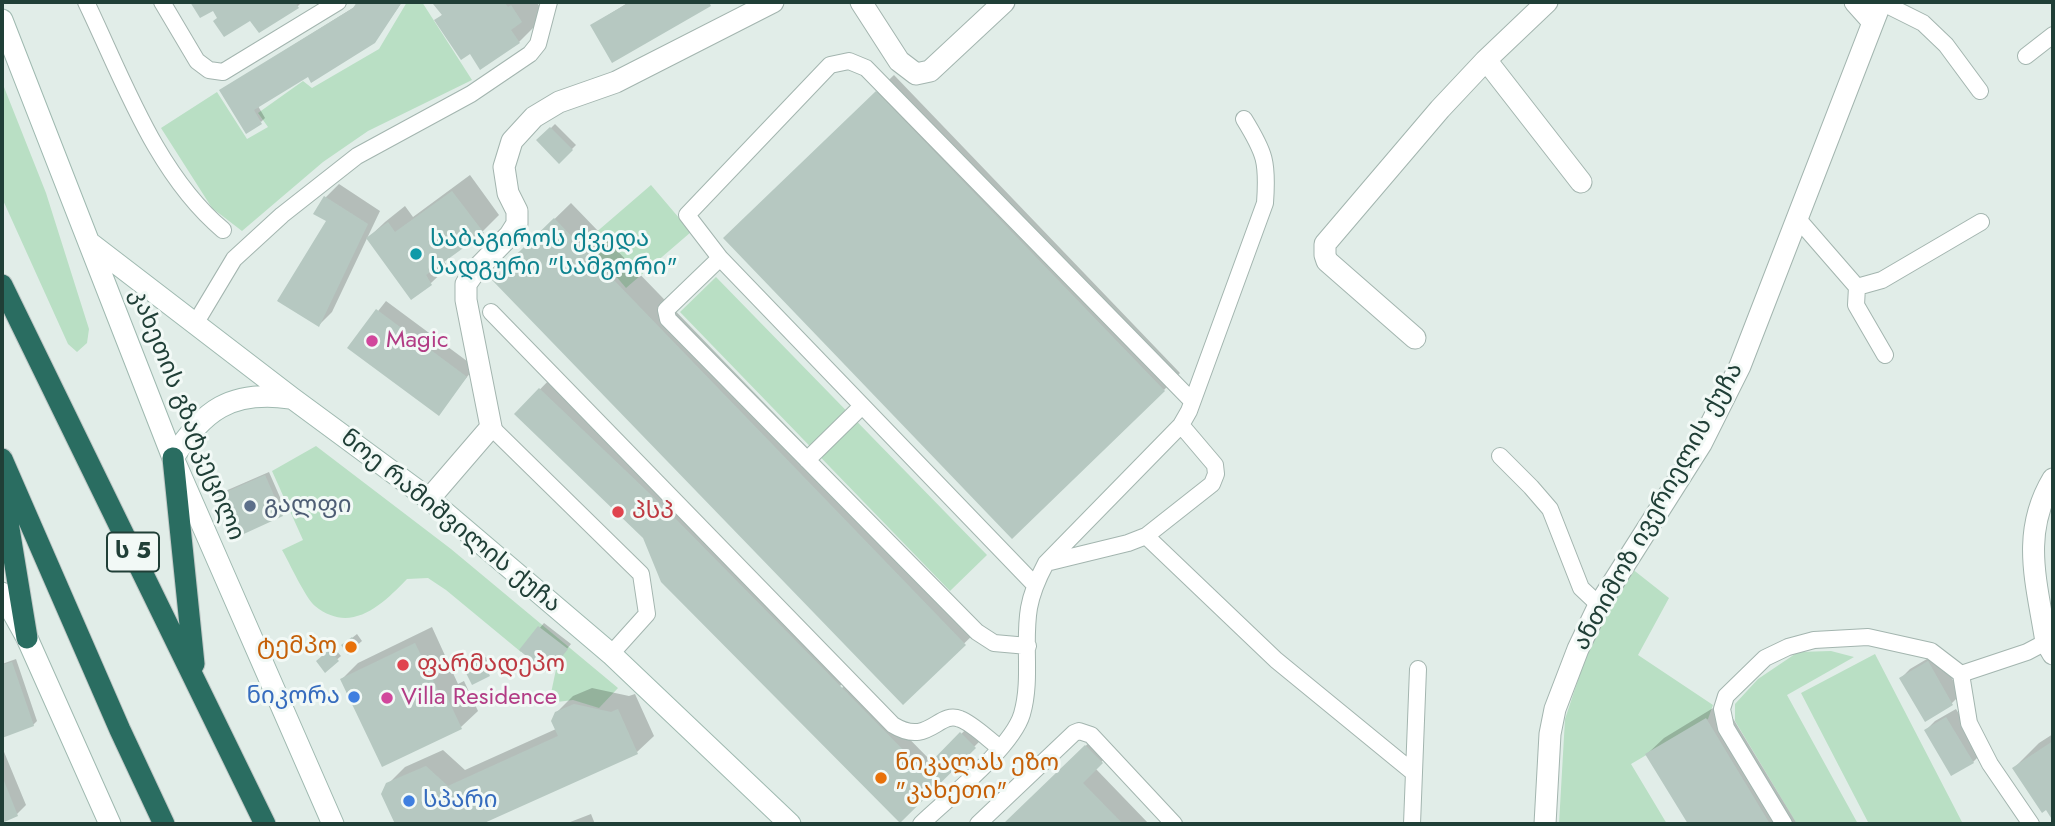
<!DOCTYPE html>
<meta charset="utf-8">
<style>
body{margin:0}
#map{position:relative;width:2055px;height:826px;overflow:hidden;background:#e1ede8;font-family:Jost,sans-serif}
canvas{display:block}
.frame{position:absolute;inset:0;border:4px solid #203f37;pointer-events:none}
</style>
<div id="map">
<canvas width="2055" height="826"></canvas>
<div class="frame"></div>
</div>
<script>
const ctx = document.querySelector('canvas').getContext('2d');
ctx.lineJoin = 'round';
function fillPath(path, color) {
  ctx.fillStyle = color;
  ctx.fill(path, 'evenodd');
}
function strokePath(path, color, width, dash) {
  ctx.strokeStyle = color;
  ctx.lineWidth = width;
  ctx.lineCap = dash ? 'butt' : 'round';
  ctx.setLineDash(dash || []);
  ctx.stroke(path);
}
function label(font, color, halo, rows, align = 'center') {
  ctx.font = font + ' Jost,"Noto Sans Georgian",sans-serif';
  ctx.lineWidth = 6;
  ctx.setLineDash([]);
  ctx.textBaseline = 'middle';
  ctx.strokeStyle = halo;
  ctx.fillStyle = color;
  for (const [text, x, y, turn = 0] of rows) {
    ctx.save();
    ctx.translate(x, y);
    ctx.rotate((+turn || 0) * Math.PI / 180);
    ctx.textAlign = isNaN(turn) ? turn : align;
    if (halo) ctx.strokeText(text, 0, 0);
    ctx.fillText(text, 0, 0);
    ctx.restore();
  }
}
fillPath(new Path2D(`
 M407,2H422L472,80L368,131L323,162L242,231L212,208L161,128L217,92L247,139L268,127L258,113L303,81L312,88L379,49Z
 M2,82L46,193L89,329L87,343L77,352L68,344L2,198Z
 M651,185L691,232L626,288L586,241Z
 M716,277L987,555L950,591L680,312Z
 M316,446L451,549L618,688L599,708L573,700L549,703L560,650L539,632L521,652L446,590L428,578L407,579C382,605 351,635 315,606C306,599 289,562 282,550L303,540L272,471Z
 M1631,568L1669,598L1638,655L1713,705L1708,719L1631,764L1667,824H1559L1565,719L1588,650Z
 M1831,651L1854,657L1787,695L1858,824H1797L1735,721V704L1758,679L1798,652Z
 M1875,654L1963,824H1869L1801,693Z`), '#b9dfc4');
fillPath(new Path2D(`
 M192,2H302L298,6L251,18H219L213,8L201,16Z
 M359,2H402L374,42L309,75L258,106L265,118L261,122L221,90L356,6Z
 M438,2H540L538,4L545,16L519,42L470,52L436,21L443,14L436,4Z
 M629,2H713L613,61L592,25Z
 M894,75L1180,373L1164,390L742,222Z
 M555,124L576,145L559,162L539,140Z
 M470,175L499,215L483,231L443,260L448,267L431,283L412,298L368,238L385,222L405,206L413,217Z
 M339,184L380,211L332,312L319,325L328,221L316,213L326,197Z
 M571,203L981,627L903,703L493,279Z
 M386,301L475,367L438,413L349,348Z
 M553,376L933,763L970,725L983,738L900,820L645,537L516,414ZM846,680L848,682L813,717L811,715Z
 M269,472L286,511L282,515L219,497L223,492Z
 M544,623L571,644L552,667L521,650Z
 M432,627L458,684L464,681L478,711L461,727L342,679L358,663Z
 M357,634L362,641L348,653L347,642Z
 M334,648L341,656L325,670L322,658Z
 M1937,653L1961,694L1952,703L1925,719L1901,678L1910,669Z
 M486,657L493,670L489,674L466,670Z
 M16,659L37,721L33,725L2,736V664Z
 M592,688L629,696L635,694L654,736L637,752L481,824H397L383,794L388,784L405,767L443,750L465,770L556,729V713L573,696Z
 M1723,702L1797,824H1690L1647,754L1664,738Z
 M1956,709L1982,753L1973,762L1926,730L1935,721Z
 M1099,733L1115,749L1095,768L1149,824H1008L1006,823Z
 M2053,734V817L2014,768L2039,743Z
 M2,747L26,805L17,814L2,821Z
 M591,814L595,824H565Z`), '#0003');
fillPath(new Path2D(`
 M190,2H295L299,8L259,33L250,21L224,37L213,21L217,18L213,11L200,18Z
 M357,2H402L375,43L311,83L308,77L254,110L262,124L246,134L219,90L353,8Z
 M436,2H504L508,7L511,5L522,22L511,30L520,43L480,70L470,54L461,60L434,20L442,15L433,4Z
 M630,2H709L711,6L612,63L590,25Z
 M876,91L1165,391L1012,539L723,238Z
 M550,127L573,150L559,164L536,140Z
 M452,191L484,233L426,275L432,285L411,300L366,238L388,222L395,232Z
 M324,196L368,224L319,327L277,301L326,221L313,214Z
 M554,218L966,645L903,705L491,279Z
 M376,309L467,377L439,416L347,348Z
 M539,388L669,512L923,770L960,732L976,748L900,823L661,582L643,538L514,414Z
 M265,475L283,516L235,538L217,496Z
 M538,626L568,649L548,674L519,650Z
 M352,637L359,647L348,655L341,645Z
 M415,643L442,699L447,697L462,729L382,767L340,679Z
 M329,650L339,661L325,673L316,661Z
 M482,660L490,676L472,685L464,669Z
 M1928,661L1953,705L1925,722L1899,678Z
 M12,662L34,726L2,738V665Z
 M574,704L611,712L618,709L638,754L482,824H395L381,794L386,783L426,766L448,786L558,736L551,721L555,712Z
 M1946,717L1974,763L1951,776L1924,730Z
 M1706,718L1770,824H1688L1645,754Z
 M2053,741V821L2046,810L2042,813L2012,768Z
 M1085,745L1103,763L1083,783L1123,824H1005L1004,823Z
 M2,776L18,816L2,823Z`), '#b6c8c1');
const lane = new Path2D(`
 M86,2C123,79 156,174 223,230
 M162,2L197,61L209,70L223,72L338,2
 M1881,2L1923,23L1946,45L1980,91
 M2026,56L2053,35
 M1797,218L1857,287L1856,305L1885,355
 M720,258L666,310L668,319L977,632L994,643L1028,646
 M1857,287L1882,280L1981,222
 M491,312L893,725C929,747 938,710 960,719C972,723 989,740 1000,748
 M195,324L234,259L282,215L357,156L471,94L530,54L538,44L549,2
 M491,427L641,574L647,614L611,654
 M1500,456L1531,487L1550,509L1581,588L1599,605
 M807,460L862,406
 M1146,536L1276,660L1414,773
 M1046,563L1128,543L1146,536L1212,484L1216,474L1215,465L1181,425
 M1034,584L720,258L687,215L830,65L849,61L866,68L1192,401
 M1961,674L1969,723L1990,764L2031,824
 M921,824C947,799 1012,748 1022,714C1032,679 1023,643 1029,608C1032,591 1038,578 1046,563L1181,425L1189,411L1265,203C1268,162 1265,153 1244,119
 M978,824L1074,733L1079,731L1091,735L1174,824
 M1412,824L1418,669
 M1784,824L1726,728L1722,709L1726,696L1765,658L1788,647L1814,640L1868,637L1931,651L1961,674L2027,652L2046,642`);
const street = new Path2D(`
 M861,2L899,61L916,74L930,71L1004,2
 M1855,2L1872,21
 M1486,60L1581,182
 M1415,338L1327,261L1325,255V244L1440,109L1486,60L1547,2
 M2053,479C2020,534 2037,583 2046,642L2053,654
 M429,499L491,427L466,300V284L475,271L510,235L517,224V211L508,193L504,167L512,141L534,117L559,102L616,82L773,2
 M1545,824L1550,734L1555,709L1578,649L1599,605L1701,444L1740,366L1881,2`);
const secondary = new Path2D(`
 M2,20L173,458L333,824
 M90,243L292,398L429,499L611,654L790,824
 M173,458C203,410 231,390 290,398
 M2,593L27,638L110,824`);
const highway = new Path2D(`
 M2,285L265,824
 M173,458L194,664
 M2,459L120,730L164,824
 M2,486L27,638`);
strokePath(lane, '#a3b5af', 18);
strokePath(street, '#a3b5af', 23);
strokePath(secondary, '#9fb9b0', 23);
strokePath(highway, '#c1c9c7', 23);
strokePath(lane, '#fff', 16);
strokePath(street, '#fff', 21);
strokePath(secondary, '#fff', 21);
strokePath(highway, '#2a6d61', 21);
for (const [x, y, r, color] of [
 [416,254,7,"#0f9aa8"],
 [372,341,7,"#d1479c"],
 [250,506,7,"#5c6f8a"],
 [618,512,7,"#e0444e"],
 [351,647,7,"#e8710a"],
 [403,665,7,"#e0444e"],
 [354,697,7,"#3f7fe0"],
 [387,698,7,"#d1479c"],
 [881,778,7,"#e8710a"],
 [409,801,7,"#3f7fe0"]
]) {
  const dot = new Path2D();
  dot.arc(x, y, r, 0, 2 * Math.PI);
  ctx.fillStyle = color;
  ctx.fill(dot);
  strokePath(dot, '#f2f9f6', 2.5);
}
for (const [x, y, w] of [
 [133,552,52]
]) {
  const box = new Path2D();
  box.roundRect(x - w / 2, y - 19.5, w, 39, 5);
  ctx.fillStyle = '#f2f9f6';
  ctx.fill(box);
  strokePath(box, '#203f37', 2);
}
label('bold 23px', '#203f37', null, [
 ["ს 5",133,552]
]);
label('24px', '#0d838f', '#f2f9f6', [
 ["საბაგიროს ქვედა",430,240],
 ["სადგური \"სამგორი\"",430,268]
], 'left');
label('24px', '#b23c85', '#f2f9f6', [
 ["Magic",386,341],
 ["Villa Residence",401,698]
], 'left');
label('24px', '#203f37', '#f2f9f6', [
 ["კახეთის გზატკეცილი",186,415,68],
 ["ანთიმოზ ივერიელის ქუჩა",1659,507,-61],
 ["ნოე რამიშვილის ქუჩა",450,522,39]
]);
label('24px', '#4e5e75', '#f2f9f6', [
 ["გალფი",264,506]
], 'left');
label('24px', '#be3a42', '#f2f9f6', [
 ["პსპ",632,512],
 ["ფარმადეპო",417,665]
], 'left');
label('24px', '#c56008', '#f2f9f6', [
 ["ტემპო",337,647],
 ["ნიკალას ეზო",895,764,"left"],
 ["\"კახეთი\"",895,792,"left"]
], 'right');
label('24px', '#366cbe', '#f2f9f6', [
 ["ნიკორა",340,697],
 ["სპარი",423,801,"left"]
], 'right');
</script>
